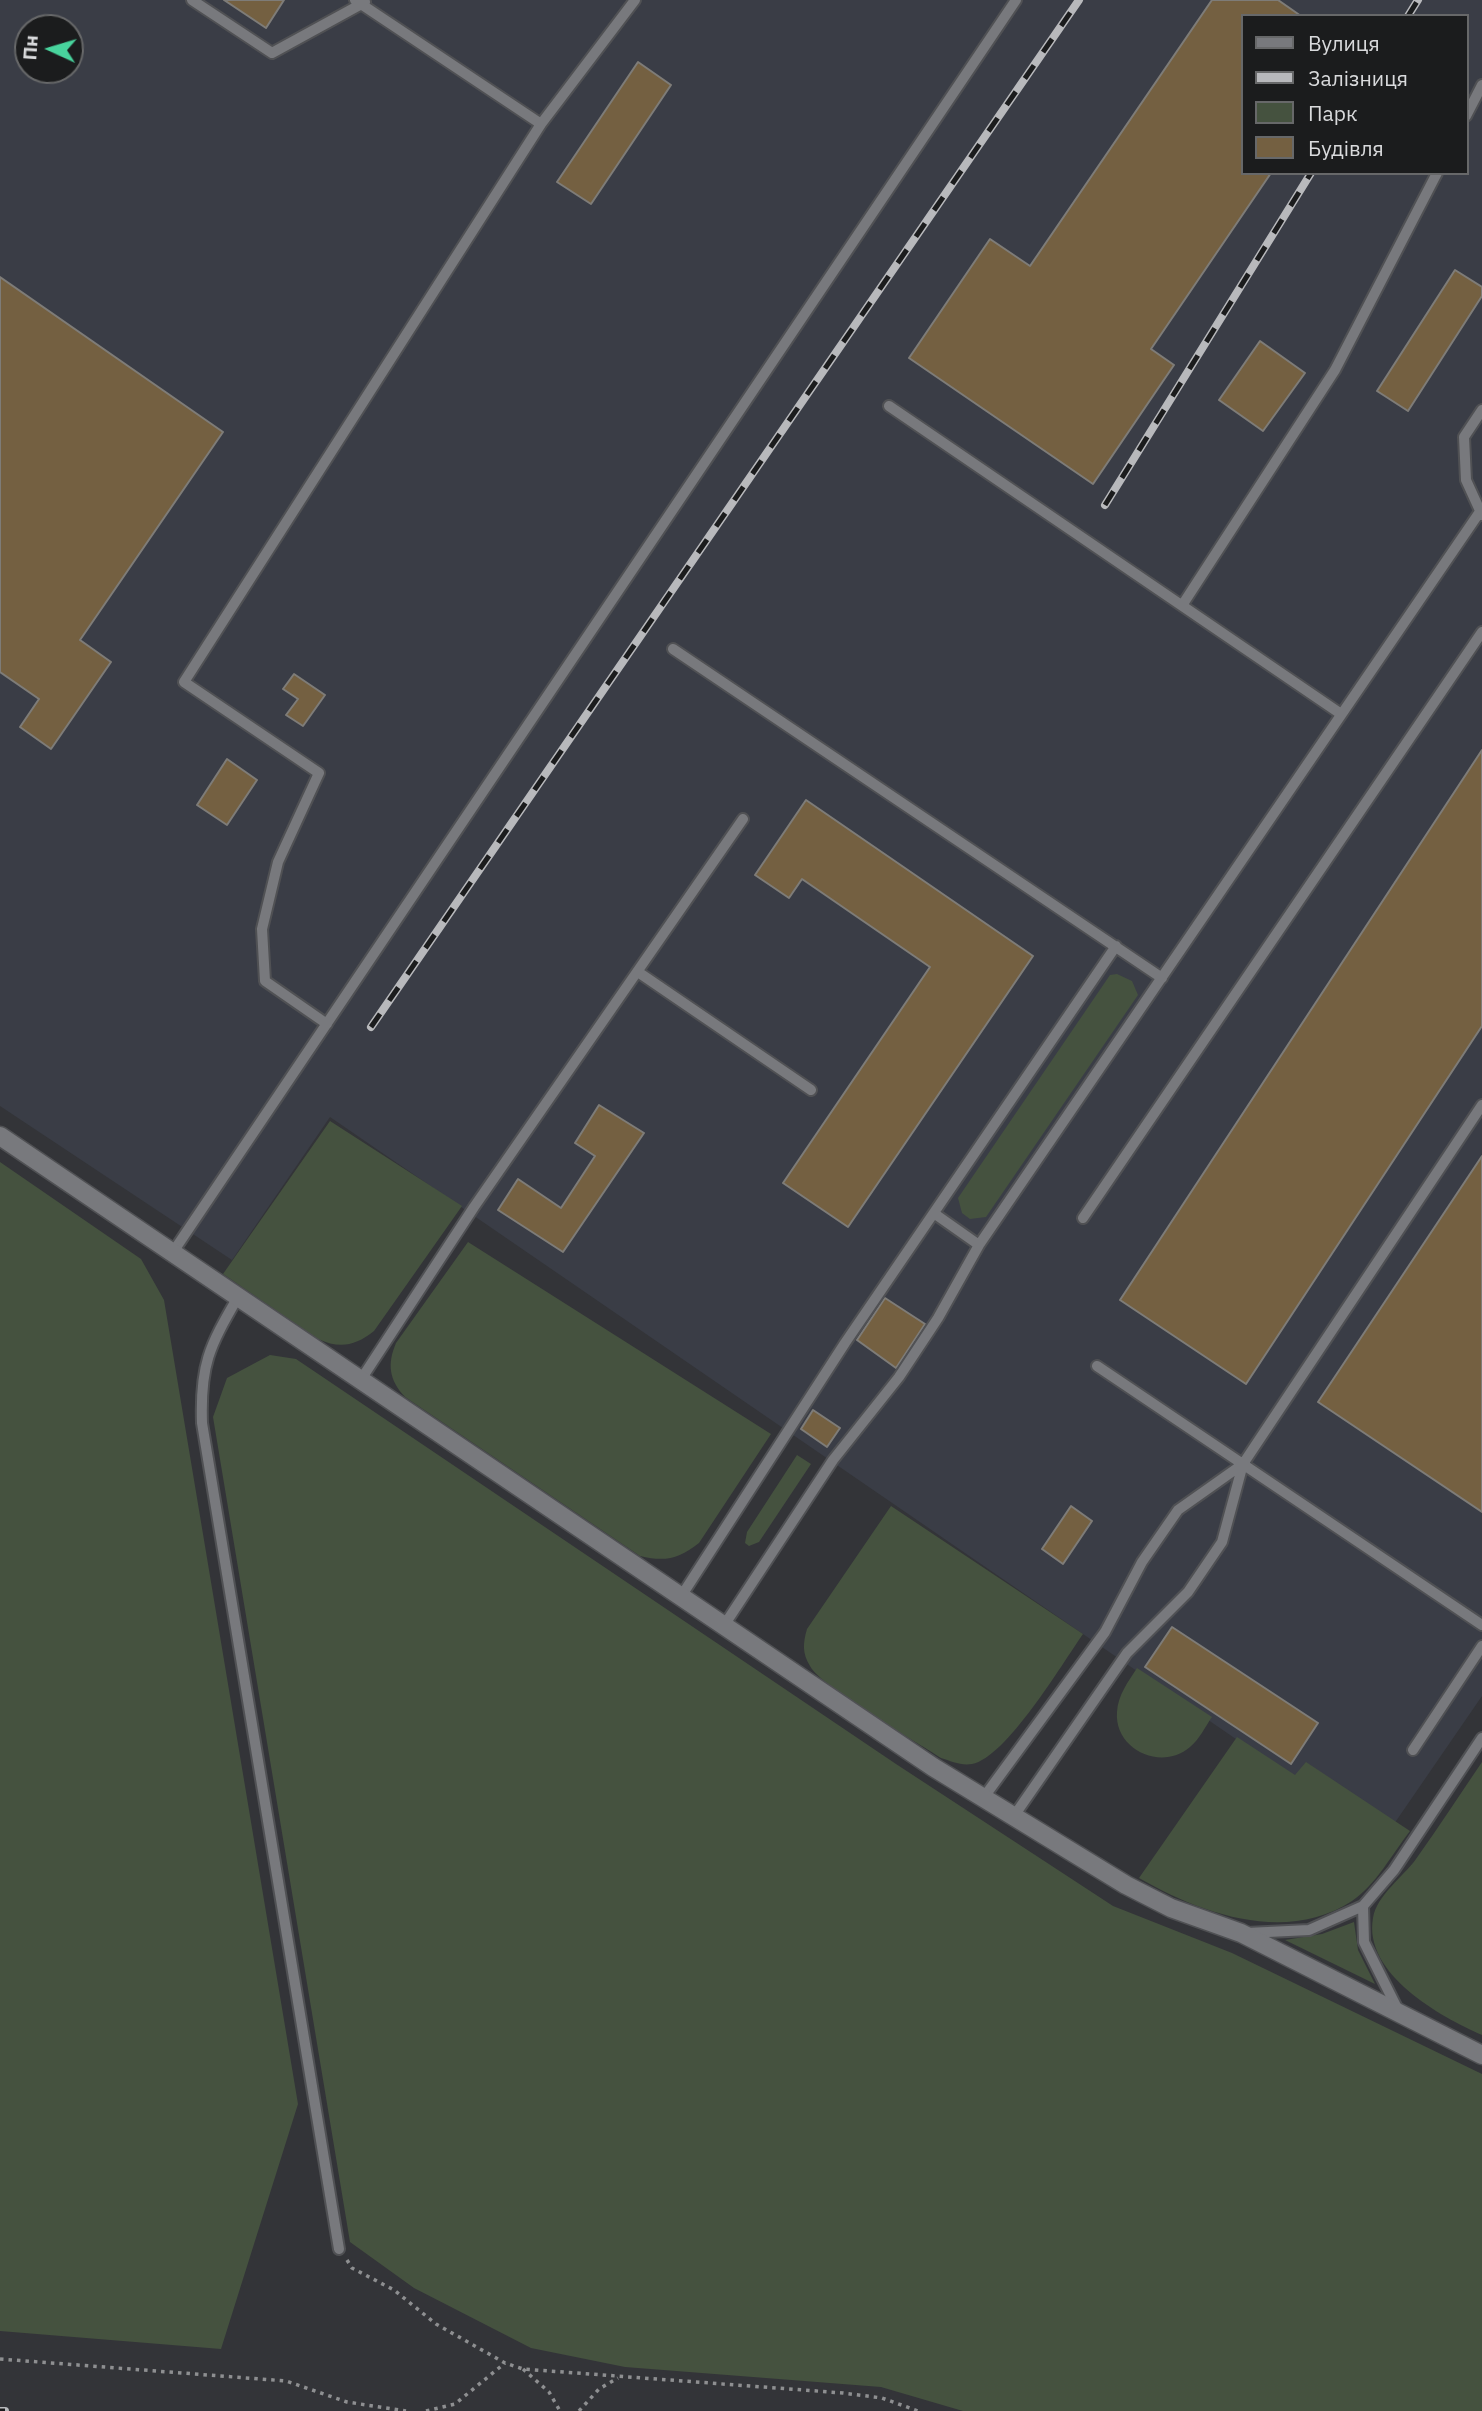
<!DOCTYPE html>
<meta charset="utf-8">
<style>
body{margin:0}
#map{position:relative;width:1482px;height:2411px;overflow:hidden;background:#333438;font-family:"IBM Plex Sans",sans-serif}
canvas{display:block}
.legend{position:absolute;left:1241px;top:14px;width:228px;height:161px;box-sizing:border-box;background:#1b1c1d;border:2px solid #676869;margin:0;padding:9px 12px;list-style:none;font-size:21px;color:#d9dadc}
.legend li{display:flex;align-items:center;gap:14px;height:35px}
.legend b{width:35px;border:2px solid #676869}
.north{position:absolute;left:14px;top:14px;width:70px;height:70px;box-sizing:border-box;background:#1b1c1d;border:2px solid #676869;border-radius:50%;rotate:274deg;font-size:19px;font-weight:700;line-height:28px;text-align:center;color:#d9dadc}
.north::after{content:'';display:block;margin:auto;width:24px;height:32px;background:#48d49d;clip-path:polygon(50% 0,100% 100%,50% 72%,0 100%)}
</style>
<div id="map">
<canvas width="1482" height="2411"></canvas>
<ul class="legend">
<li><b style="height:9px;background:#78797d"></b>Вулиця</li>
<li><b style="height:9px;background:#b8b9bc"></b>Залізниця</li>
<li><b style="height:19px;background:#45523f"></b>Парк</li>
<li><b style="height:19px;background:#746041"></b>Будівля</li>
</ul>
<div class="north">Пн</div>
</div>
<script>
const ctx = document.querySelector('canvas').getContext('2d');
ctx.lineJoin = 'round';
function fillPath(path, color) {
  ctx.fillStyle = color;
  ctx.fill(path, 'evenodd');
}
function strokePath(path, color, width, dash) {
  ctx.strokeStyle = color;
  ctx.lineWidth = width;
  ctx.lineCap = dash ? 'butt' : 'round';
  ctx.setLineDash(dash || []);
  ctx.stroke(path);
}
fillPath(new Path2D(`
 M0,0H1482V1696L1383,1840L330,1117L232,1260L0,1106ZM1242,16H1466V173H1242ZM28,28H70V70H28Z`), '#3a3d46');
fillPath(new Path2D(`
 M1117,974L1132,981L1138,995L986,1217L970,1219L962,1213L958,1198L1110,975Z
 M330,1121L462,1206L374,1331C355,1346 340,1349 318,1339L223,1274Z
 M0,1162L141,1259L164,1300L298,2104L221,2349L0,2331Z
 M468,1242L771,1434L699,1543C679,1559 665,1562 640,1556L405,1397C389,1380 387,1364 396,1343Z
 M270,1355L296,1359L896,1764L1113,1906L1232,1953L1482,2074V2411H963L881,2387L625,2367L531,2348L414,2288L350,2242L213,1417L227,1378Z
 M797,1455L811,1464L759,1542L749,1546L745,1543L747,1532Z
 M891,1506L1083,1634C1062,1664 1006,1758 972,1764C961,1766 951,1761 941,1758C914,1740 822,1688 810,1666C802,1653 803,1643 807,1629Z
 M1137,1668L1212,1717C1205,1727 1199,1740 1190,1747C1161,1772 1114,1749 1117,1712C1118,1695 1128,1682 1137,1668Z
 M1237,1737L1295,1775L1306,1762L1410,1831C1392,1854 1376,1885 1352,1901C1286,1944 1201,1914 1139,1878Z
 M1482,1762V2035C1441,2017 1363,1974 1373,1918C1377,1895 1403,1877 1416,1859C1439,1827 1460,1794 1482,1762Z
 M1354,1922L1358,1950L1375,1984L1285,1940L1322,1934Z`), '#45523f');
const building = new Path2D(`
 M224,0H284L266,28Z
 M1212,0H1278L1301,16H1242V173H1271L1151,349L1174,365L1093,484L909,358L990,239L1030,266Z
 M638,62L671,85L591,204L557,182Z
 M1455,270L1482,287V296L1408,411L1377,391Z
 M0,277L223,432L80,640L111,662L51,749L20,727L39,699L0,672Z
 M1260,341L1305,373L1263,431L1219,400Z
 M294,674L325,695L303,726L286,715L298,699L283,689Z
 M1482,750V1026L1246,1384L1120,1300Z
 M227,759L257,780L227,825L197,805Z
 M806,800L1033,956L848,1227L783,1183L930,967L802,879L789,898L755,875Z
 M599,1105L644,1133L563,1252L498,1210L518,1179L561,1208L595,1156L575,1143Z
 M1482,1156V1512L1318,1402Z
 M885,1298L925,1324L896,1368L857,1340Z
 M813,1410L840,1428L827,1447L801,1429Z
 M1071,1506L1092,1521L1063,1564L1042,1549Z
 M1172,1627L1318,1723L1291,1764L1145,1667Z`);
fillPath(building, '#746041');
strokePath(building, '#7e7c78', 2);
const service = new Path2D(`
 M192,0L272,53L365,2
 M355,0L541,124
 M1466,116L1482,85
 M889,406L1341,714
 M1482,410L1464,437L1466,480L1482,515
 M1183,604L1335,370L1437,173
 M673,649L1162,978
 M638,972L811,1090
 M327,1024L265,981L262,929L278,862L319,773L184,682L541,124L635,0
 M935,1214L979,1245
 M1083,1218L1482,632
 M173,1252L1016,0
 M238,1297C209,1347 200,1365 202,1423L339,2249
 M1097,1366L1482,1625
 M360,1381L474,1207L743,819
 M682,1595L845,1343L1116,946
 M725,1624L833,1460L899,1377L938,1318L979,1245L1479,513
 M1413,1750L1482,1646
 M984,1797L1105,1632L1142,1562L1178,1510L1243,1464
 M1014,1816L1127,1653L1188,1592L1222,1542L1243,1464L1482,1105
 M1363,1906L1364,1942L1400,2014
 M1247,1933L1309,1930L1363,1906L1394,1870L1482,1738`);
const minor = new Path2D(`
 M0,1136L933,1767L1126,1885L1171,1908L1241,1933L1482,2055`);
strokePath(service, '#505154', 14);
strokePath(minor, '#505154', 21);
strokePath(new Path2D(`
 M347,2260L352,2268L394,2290L436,2324L505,2363L523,2369L843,2393L882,2398L918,2411
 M0,2359L286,2381L347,2402L406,2411
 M523,2369L549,2392L560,2411
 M426,2411L455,2404L505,2363
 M579,2411L599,2389L618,2378`), '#8e8f91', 3.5, [3.5, 5]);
strokePath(service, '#78797d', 10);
strokePath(minor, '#78797d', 18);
const rail = new Path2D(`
 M1408,16L1418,0
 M1105,505L1311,173
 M371,1027L1079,0
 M0,2411H5`);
strokePath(rail, '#b8b9bc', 8);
strokePath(rail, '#1b1c1d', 5, [16]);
</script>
